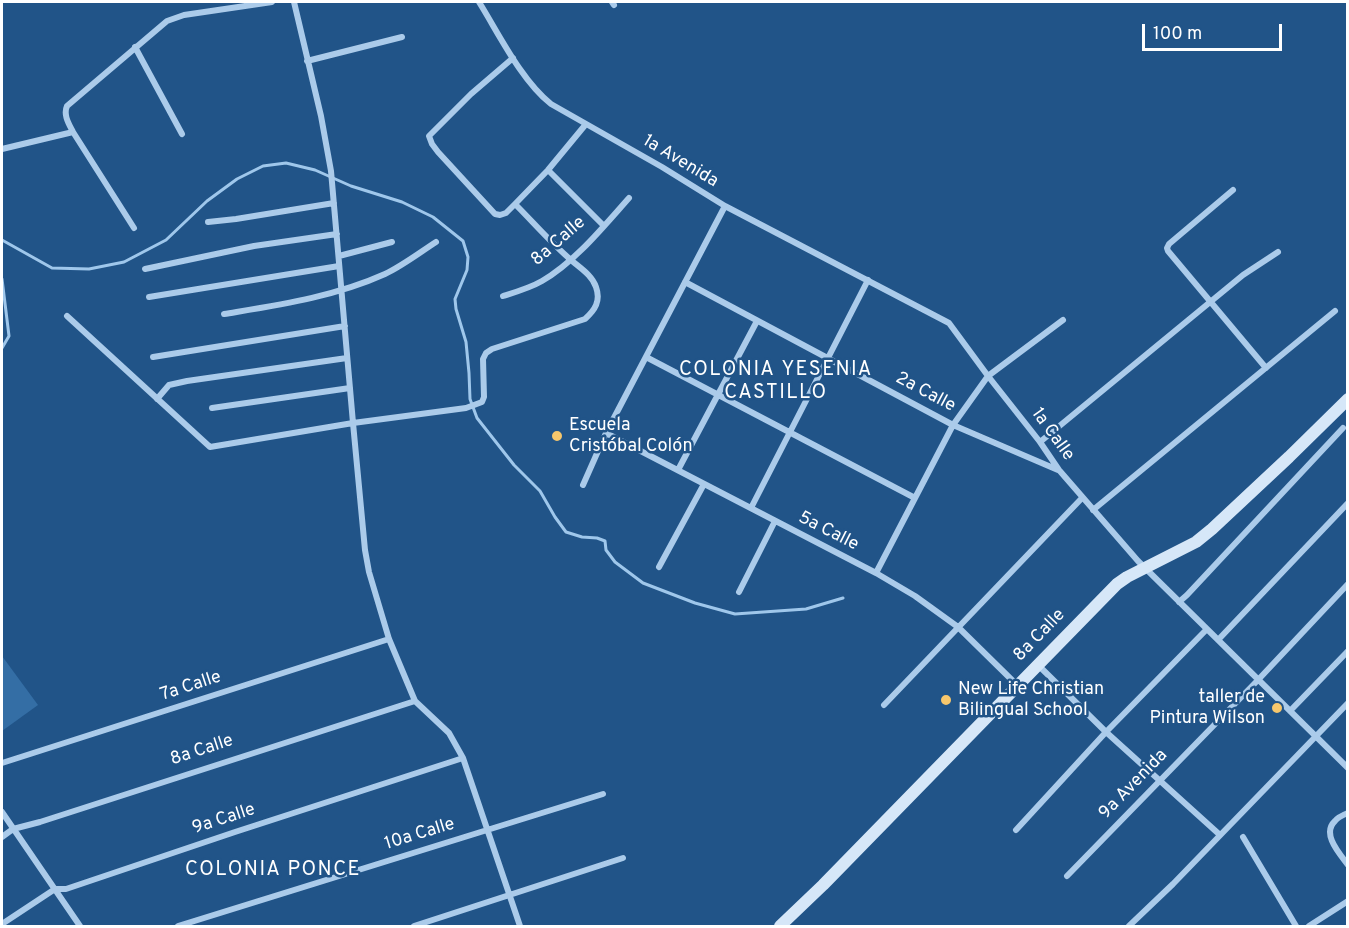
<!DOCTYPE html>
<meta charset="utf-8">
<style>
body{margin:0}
#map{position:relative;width:1349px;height:928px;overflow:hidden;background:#215488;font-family:Overpass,sans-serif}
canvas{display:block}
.frame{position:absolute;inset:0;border:3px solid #fff;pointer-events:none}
.scale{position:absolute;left:1142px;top:24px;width:140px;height:27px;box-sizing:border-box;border:3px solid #fff;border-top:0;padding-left:8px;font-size:18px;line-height:21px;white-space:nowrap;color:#fff;-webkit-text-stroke:4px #215488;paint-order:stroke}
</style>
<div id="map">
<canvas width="1349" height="928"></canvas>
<div class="frame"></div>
<div class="scale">100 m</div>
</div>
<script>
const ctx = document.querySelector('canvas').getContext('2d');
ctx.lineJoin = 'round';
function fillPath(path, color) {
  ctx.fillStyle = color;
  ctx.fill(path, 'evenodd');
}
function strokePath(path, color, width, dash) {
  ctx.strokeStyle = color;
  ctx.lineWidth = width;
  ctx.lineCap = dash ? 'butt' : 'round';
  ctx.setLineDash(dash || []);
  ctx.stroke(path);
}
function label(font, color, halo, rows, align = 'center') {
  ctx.font = font + ' Overpass,sans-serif';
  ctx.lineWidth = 5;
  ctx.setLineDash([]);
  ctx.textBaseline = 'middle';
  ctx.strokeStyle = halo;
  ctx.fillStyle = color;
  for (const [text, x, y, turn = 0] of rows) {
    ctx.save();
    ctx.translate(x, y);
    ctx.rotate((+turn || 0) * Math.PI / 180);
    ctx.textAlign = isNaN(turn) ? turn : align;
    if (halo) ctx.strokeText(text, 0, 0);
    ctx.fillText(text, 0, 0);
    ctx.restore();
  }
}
fillPath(new Path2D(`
 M2,656L38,705L2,731Z`), '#346ea5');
strokePath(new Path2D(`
 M2,240L52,268L89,269L124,262L166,240L207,201L237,179L263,166L286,163L315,170L351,186L402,202L433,217L463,241L468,257L467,270L455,299L456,309L466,342L469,373L470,399L477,418L514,465L540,491L555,517L566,532L582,537L597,538L605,541L606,550L615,562L643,583L695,603L735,614L806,609L843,598
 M2,279L9,336L2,348`), '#9fc7eb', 3);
strokePath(new Path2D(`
 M294,2L321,116L331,171L353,423L365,550L369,572L389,639L415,701L449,733L463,758L520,926
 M479,2C499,34 521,80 551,104L662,167L725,206L949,323L988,376L1040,442L1059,470L1138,561L1348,768
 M612,2L614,5
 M135,47L182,134
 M513,58L471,94L429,136L432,144L438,152L495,214L500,215L506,213L515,204L548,170L586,124
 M307,61L402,37
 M2,149L73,132
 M548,170L604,226
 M1233,190L1169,244L1167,248L1168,251L1266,368
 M208,222L236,219L334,203
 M134,228L73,132C69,124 63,115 67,106L167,21L184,15L272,2
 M339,256L392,242
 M145,269L254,246L337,234
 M685,282L953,425L1058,470
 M503,296C516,292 530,288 542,281C574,263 604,226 629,198
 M149,297L339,266
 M224,314C278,305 334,297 385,274C402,266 419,253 436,242
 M67,316L210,447L353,423L466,408L482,402L484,397L483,359L486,353L492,349L585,319C595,310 601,301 596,287C592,275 580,268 571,260C551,243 534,223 515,204
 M153,357L345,326
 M646,357L915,498
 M157,399L169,385L187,381L347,358
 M212,408L350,388
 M606,433L876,573L915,596L958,627L1017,685
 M1040,442L1243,275L1278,252
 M678,470L757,321
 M583,485L606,433L725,206
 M751,508L868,280
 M1093,510L1335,311
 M659,567L704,484
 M876,573L953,425L988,376L1063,320
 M739,592L775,521
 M1179,602L1187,595L1343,428
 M1218,640L1348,503
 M1038,665L1106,732L1220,835
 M884,705L1082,498
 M1290,711L1348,651
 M2,763L389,639
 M2,812L80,926
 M1348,813C1343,815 1338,817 1335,821C1321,834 1340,854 1348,865
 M1016,830L1106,732L1207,629
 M2,837L13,829L40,822L415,701
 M1243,837L1296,926
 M1067,876L1258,680L1348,584
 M2,924L55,889H66L235,832L463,758
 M178,926L603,794
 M414,926L623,858
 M1129,926L1173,884L1348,703
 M1309,926L1348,901`), '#abcbea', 6);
strokePath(new Path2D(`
 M780,926L823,885L1117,584L1127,577L1196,542L1212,529L1289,457L1348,399`), '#d6e7f8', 12);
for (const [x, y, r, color] of [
 [557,436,6,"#f7c76c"],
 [946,700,6,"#f7c76c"],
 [1277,708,6,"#f7c76c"]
]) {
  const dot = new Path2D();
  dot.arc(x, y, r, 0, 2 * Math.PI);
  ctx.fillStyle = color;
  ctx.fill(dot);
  strokePath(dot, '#215488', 2);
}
label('18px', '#fff', '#215488', [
 ["1a Avenida",680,162,31],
 ["8a Calle",559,242,-41],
 ["2a Calle",925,393,28],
 ["1a Calle",1052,435,54],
 ["5a Calle",828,532,27],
 ["8a Calle",1040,636,-46],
 ["7a Calle",191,687,-18],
 ["8a Calle",202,751,-18],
 ["9a Avenida",1134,785,-46],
 ["9a Calle",224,820,-18],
 ["10a Calle",420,835,-17]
]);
label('18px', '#fff', '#215488', [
 ["Escuela",569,426],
 ["Cristóbal Colón",569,447],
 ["New Life Christian",958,690],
 ["Bilingual School",958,711],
 ["taller de",1265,698,"right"],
 ["Pintura Wilson",1265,719,"right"]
], 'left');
ctx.letterSpacing = '1.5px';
label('20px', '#fff', '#215488', [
 ["COLONIA YESENIA",776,371],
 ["CASTILLO",776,394],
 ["COLONIA PONCE",273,871]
]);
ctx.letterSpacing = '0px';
</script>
